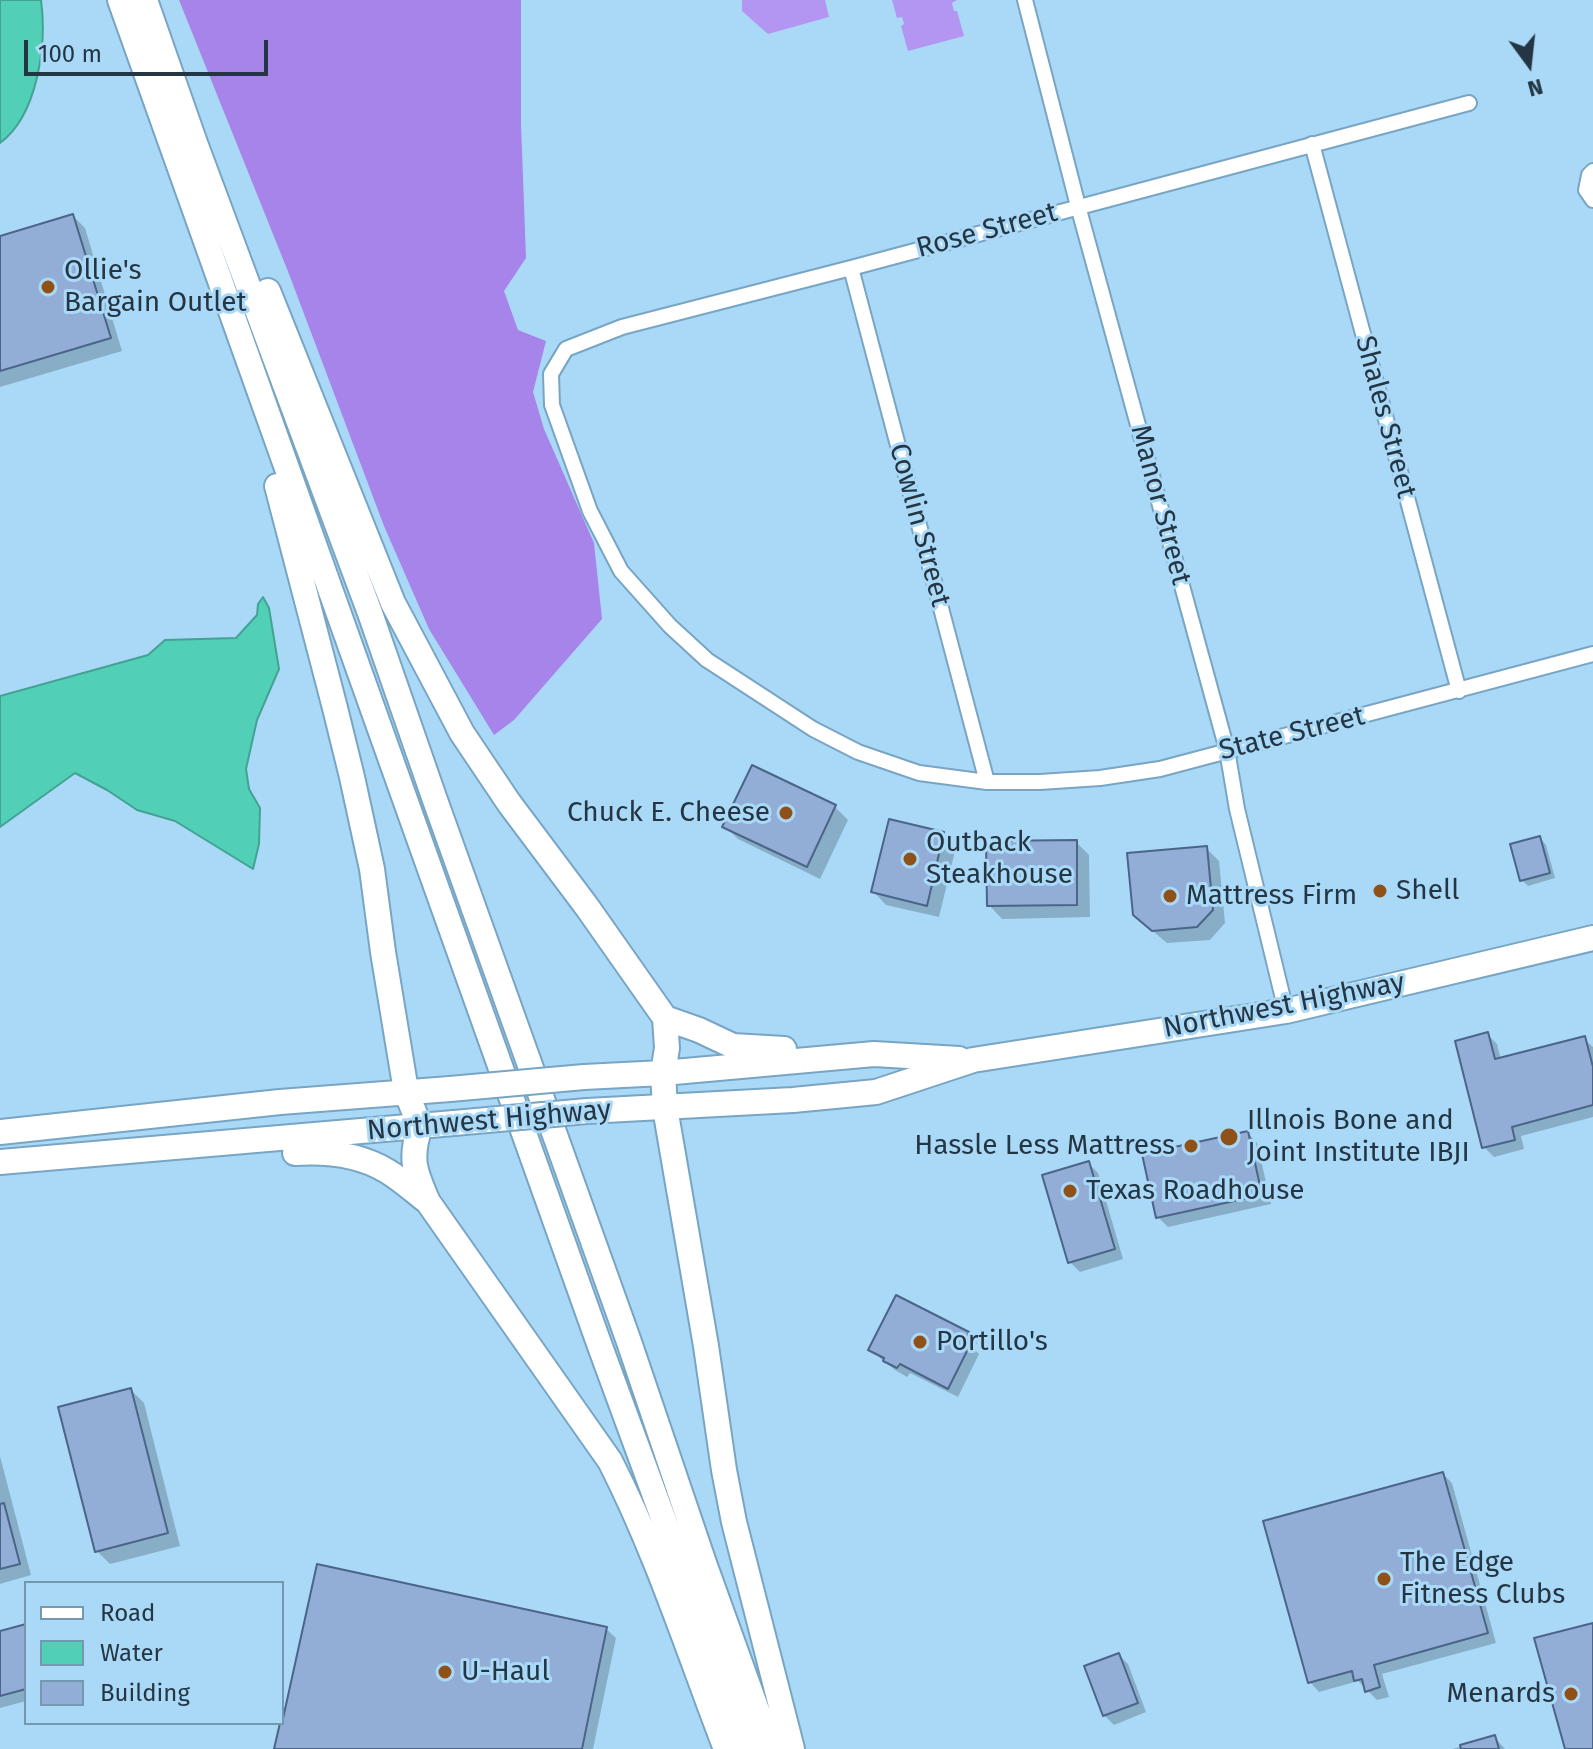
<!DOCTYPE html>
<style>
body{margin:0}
#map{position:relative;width:1593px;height:1749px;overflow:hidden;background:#aad9f8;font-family:"Fira Sans",sans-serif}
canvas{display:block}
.legend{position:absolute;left:24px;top:1581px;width:260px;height:144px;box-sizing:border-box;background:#aad9f8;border:2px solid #7498b0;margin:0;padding:10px 14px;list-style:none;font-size:24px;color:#243643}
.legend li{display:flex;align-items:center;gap:16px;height:40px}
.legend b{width:40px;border:2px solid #7498b0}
.north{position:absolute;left:1489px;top:24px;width:80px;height:80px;-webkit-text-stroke:6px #aad9f8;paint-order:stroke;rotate:165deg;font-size:22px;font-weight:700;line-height:32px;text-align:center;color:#243643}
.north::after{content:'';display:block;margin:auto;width:28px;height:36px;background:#243643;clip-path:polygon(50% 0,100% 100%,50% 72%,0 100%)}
.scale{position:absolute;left:24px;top:40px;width:244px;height:36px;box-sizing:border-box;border:4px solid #243643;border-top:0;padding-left:10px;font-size:24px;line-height:28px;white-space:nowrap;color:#243643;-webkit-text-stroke:6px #aad9f8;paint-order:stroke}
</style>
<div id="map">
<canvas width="1593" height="1749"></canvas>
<ul class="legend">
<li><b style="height:10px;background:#fff"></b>Road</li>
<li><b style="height:22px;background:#51d0b7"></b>Water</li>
<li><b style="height:22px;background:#92aed6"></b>Building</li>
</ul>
<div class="north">N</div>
<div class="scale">100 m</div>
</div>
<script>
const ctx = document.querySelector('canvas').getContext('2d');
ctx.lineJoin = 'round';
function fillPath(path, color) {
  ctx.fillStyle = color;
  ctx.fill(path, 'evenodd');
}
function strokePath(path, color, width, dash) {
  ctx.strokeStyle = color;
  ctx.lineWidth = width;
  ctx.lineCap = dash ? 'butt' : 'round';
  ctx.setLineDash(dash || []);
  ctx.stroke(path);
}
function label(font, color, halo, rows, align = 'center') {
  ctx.font = font + ' "Fira Sans",sans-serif';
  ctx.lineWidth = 6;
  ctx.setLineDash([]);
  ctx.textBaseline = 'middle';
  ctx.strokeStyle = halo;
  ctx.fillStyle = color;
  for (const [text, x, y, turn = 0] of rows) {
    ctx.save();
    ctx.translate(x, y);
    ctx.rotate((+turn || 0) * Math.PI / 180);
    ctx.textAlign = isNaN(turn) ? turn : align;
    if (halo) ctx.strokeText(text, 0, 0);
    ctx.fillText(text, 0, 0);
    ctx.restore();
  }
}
fillPath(new Path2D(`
 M742,0H825L829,17L768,34L742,11Z
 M892,0H957L952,3L954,11H957L964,36L908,51L901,26L904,24L902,17L897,18Z`), '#b396f1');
fillPath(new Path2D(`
 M179,0H521V124L526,258L504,291L518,330L546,341L533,392L544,429L594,543L602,619L514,720L494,735L429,629L384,526L289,274Z`), '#a684e9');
const water = new Path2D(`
 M0,0H41C47,44 38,115 0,143Z
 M263,597L269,608L279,669L257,720L246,769L249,789L260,808L259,844L253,869L175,821L137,810L107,790L75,773L0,827V696L148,655L165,640L236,638L257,615L258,604Z`);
fillPath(water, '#51d0b7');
strokePath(water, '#44a294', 2);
fillPath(new Path2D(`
 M73,216L85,228L122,351L0,387V238Z
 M753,768L835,807L848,820L820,879L738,839L725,826Z
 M943,834L956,847L939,917L886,905L873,891Z
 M1540,838L1546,845L1555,878L1528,886L1522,880Z
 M1076,842L1089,855L1090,917L1002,919L989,905Z
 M1206,848L1219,861L1225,923L1210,940L1167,943L1149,928Z
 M1488,1035L1497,1044L1501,1060L1584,1039L1593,1047V1117L1521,1136L1524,1149L1494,1157L1484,1147Z
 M1248,1133L1257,1143L1271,1204L1168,1227L1158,1217Z
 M1088,1163L1098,1173L1123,1259L1080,1272L1070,1262Z
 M968,1333L977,1343L974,1349L979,1354L958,1397L910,1373L907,1377L895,1370L870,1350Z
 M131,1390L144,1403L180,1546L110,1564L97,1551Z
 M0,1456L31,1575L0,1584Z
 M1443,1474L1452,1483L1496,1643L1382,1674L1389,1697L1377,1700L1358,1681L1319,1692L1310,1682Z
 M26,1626V1701L0,1708V1633Z
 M606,1629L616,1638L593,1749H277Z
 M1119,1655L1128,1664L1146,1712L1114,1725L1104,1715Z
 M1495,1738L1505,1749H1452Z`), '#0003');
const building = new Path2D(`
 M73,214L111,338L0,371V236Z
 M752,765L836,805L807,867L722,827Z
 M889,819L944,832L927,906L871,892Z
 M1540,836L1550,873L1520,881L1510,844Z
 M1077,840V905L987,906L986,841Z
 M1207,846L1213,910L1197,927L1152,931L1133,915L1127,853Z
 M1488,1032L1495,1059L1585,1036L1593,1067V1105L1512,1127L1515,1140L1482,1148L1455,1041Z
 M1248,1131L1262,1195L1156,1218L1142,1154Z
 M1089,1161L1115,1249L1068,1263L1042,1175Z
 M896,1295L969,1332L965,1340L971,1343L948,1389L900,1364L897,1368L883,1361L884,1358L868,1350Z
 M131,1388L168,1533L95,1552L58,1407Z
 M1443,1472L1488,1633L1374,1665L1380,1687L1365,1692L1362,1679L1354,1681L1352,1671L1308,1683L1263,1521Z
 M4,1503L20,1564L0,1569V1504Z
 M317,1564L607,1627L582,1749H274L280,1723H282Z
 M1593,1623V1749H1565L1534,1638Z
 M26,1624V1689L0,1696V1631Z
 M1119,1653L1138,1703L1103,1716L1084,1666Z
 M1495,1735L1499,1749H1461L1460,1745Z`);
fillPath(building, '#92aed6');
strokePath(building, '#4b6488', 2);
const street = new Path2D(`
 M1025,0L1078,206L1227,750L1237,809L1286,1011
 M1469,103L851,268L622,327L566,349L551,374L552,405L590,511L621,571L670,626L707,660L813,729L858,752L919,773L987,782H1040L1100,778L1160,769L1593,654
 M1312,144L1459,691
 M1593,171L1589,175L1586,190L1593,200
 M851,268L987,782`);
const primary = new Path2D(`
 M120,0L601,1349L748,1749
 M145,0L195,143L370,613L435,800L628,1339L704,1563L771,1749
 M268,291L393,603L462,733L509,803L587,907L665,1018L667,1048L663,1073L665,1108L706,1346L724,1470L734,1522L792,1749
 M277,486L335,708L352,777L372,869L383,952L406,1091L420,1127C409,1159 415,1172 428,1202L610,1461C657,1553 689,1653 726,1749
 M665,1018L699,1030L733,1046L784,1049
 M584,1077L663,1073L874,1054L959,1059
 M587,1111L793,1100L876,1092L973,1060L1286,1011L1593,938
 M0,1132L280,1102L450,1089
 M295,1153C327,1151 359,1154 387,1171C402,1180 415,1192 428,1202
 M0,1162L454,1123`);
strokePath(street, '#78a5c3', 18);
strokePath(primary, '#78a5c3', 28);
strokePath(street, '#fff', 14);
strokePath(primary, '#fff', 24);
const primaryBridge = new Path2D(`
 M450,1089L584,1077
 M454,1123L587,1111`);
strokePath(primaryBridge, '#78a5c3', 28, []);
strokePath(primaryBridge, '#fff', 24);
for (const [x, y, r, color] of [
 [48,287,8,"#905118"],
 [786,813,8,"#905118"],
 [910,859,8,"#905118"],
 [1380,891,8,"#905118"],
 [1170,896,8,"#905118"],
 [1229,1137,10,"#905118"],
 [1191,1146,8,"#905118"],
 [1070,1191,8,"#905118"],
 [920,1342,8,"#905118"],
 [1384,1579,8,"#905118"],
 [445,1672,8,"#905118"],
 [1571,1694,8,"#905118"]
]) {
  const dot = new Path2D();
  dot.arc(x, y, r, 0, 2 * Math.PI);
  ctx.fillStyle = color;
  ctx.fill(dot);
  strokePath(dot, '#aad9f8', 3);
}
label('28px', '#243643', '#aad9f8', [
 ["Rose Street",987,231,-15],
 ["Shales Street",1385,417,75],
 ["Manor Street",1160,505,75],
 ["Cowlin Street",919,525,75],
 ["State Street",1292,734,-14],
 ["Northwest Highway",1284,1006,-11],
 ["Northwest Highway",489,1121,-5]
]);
label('28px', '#243643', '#aad9f8', [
 ["Ollie's",64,271],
 ["Bargain Outlet",64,303],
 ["Chuck E. Cheese",770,813,"right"],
 ["Outback",926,843],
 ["Steakhouse",926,875],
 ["Shell",1396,891],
 ["Mattress Firm",1186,896],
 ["Illnois Bone and",1247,1121],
 ["Joint Institute IBJI",1247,1153],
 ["Hassle Less Mattress",1175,1146,"right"],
 ["Texas Roadhouse",1086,1191],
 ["Portillo's",936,1342],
 ["The Edge",1400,1563],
 ["Fitness Clubs",1400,1595],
 ["U-Haul",461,1672],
 ["Menards",1555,1694,"right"]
], 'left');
</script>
